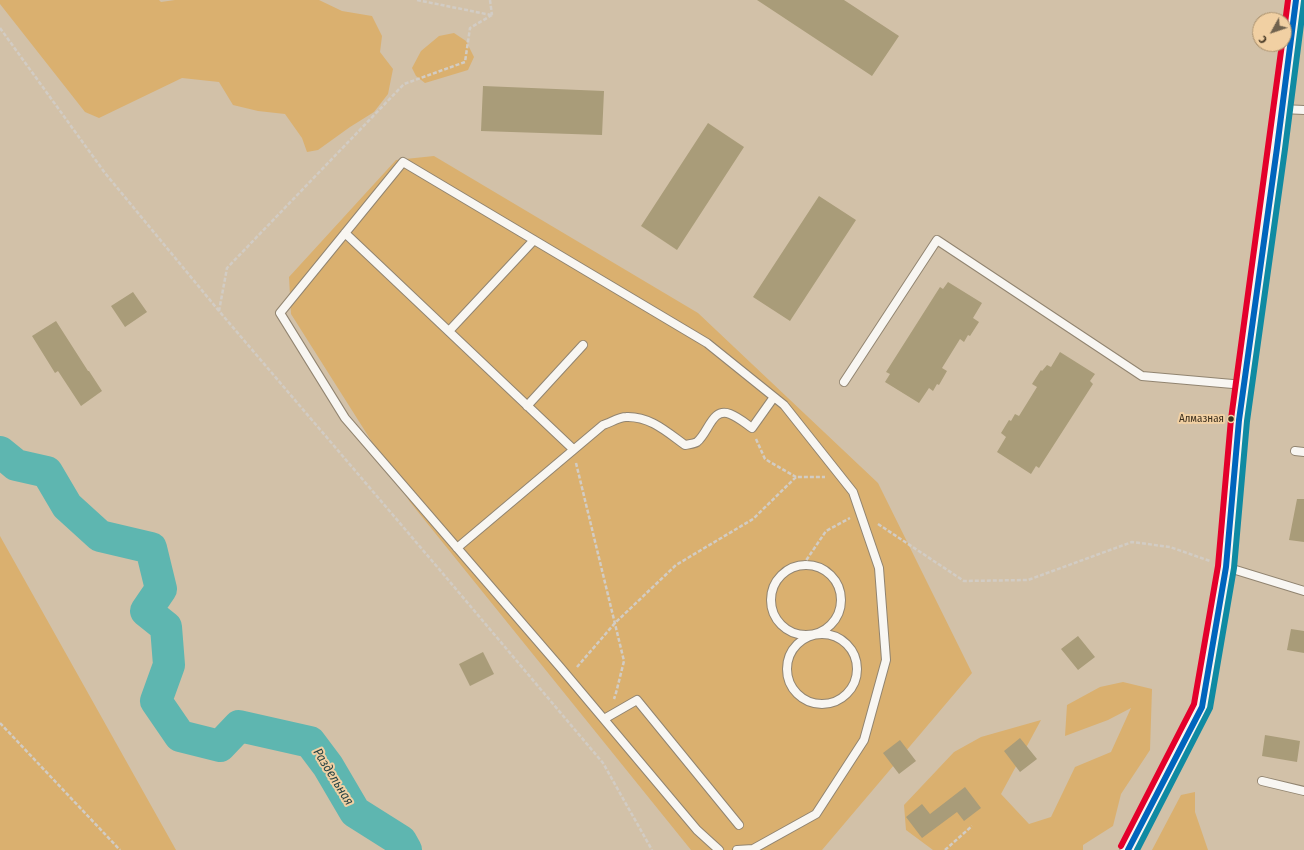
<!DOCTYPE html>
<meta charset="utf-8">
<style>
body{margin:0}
#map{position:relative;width:1304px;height:850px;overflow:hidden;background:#d2c1a8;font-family:"Fira Sans Condensed",sans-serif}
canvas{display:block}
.north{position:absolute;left:1252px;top:12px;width:40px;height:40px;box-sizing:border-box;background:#f1d0a3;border:1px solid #a9906d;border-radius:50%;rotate:230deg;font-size:11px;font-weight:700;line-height:16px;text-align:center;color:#3c2f1d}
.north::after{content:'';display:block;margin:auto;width:14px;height:18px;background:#70624e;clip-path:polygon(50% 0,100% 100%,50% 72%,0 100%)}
</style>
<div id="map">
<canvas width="1304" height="850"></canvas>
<div class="north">С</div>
</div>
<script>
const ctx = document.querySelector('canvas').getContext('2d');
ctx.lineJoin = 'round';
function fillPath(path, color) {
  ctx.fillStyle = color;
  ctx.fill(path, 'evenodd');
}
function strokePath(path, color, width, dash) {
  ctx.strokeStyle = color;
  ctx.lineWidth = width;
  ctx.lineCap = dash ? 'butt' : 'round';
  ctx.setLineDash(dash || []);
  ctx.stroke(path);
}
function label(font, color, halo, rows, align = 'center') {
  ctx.font = font + ' "Fira Sans Condensed",sans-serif';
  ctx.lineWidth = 4;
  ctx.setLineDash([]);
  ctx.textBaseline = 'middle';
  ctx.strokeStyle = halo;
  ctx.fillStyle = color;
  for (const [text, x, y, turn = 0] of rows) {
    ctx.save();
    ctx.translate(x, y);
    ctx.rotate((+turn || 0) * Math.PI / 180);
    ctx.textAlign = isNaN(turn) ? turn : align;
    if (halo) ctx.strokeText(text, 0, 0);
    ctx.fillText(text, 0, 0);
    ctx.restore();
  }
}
fillPath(new Path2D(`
 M0,0H159L161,2L175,0H319L342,11L372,16L382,36L380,52L393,69L388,94L374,112L350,127L318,150L307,152L302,138L285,114L258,111L233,105L219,82L182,78L99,118L85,112L0,4Z
 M454,33L466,41L474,57L468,70L425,83L416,76L412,68L421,51L439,36Z
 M434,156L698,313L878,483L972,673L822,850H691L410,502L291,314L289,277L396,160Z
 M0,536L176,850H0Z
 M1123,682L1152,689L1150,750L1121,794L1113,826L1083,845V850H933L906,830L904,805L954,752L981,737L1041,720L1001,794L1029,824L1051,817L1075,767L1111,752L1131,708L1108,720L1065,736L1067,705L1100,687Z
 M1195,792V812L1208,850H1152L1181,795Z`), '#dab06f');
strokePath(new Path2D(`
 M0,452L16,465L47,472L67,506L100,536L151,548L161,589L146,611L166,627L169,665L156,701L180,736L220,746L239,726L310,742L328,766L355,812L401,841L406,850`), '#5eb6b0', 32);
fillPath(new Path2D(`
 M757,0H844L899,36L872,76Z
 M483,86L604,91L602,135L481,131Z
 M708,123L744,147L677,250L641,226Z
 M819,196L856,220L790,321L753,297Z
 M948,282L982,303L973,318L979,322L970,336L968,335L964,342L960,339L942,368L947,371L939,385L937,384L933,391L929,388L919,403L885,382L890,374L886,372L940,287L943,289Z
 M133,292L147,312L125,327L111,306Z
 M56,321L88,371H89L102,391L81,406L58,371L55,373L32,336Z
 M1060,352L1095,374L1090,381L1093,384L1039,468L1036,466L1031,474L997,452L1006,437L1001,433L1009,420L1011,421L1015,414L1019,416L1037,387L1032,384L1041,370L1042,371L1047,365L1051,367Z
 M1297,499H1304V542L1289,540Z
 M1291,629L1304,631V653L1287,650Z
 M1078,636L1095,657L1078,670L1061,649Z
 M483,652L494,674L470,686L459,664Z
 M1265,735L1300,741L1297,762L1262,756Z
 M1020,738L1037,759L1020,772L1004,751Z
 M900,740L916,761L899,774L883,753Z
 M965,787L981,808L964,821L957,812L922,838L906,817L922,804L930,814Z`), '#a99c79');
const service = new Path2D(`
 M1282,109L1304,110
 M345,233L573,449
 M449,331L534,240
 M844,382L937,240L1142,376L1244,385
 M527,406L583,345
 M1295,451L1304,452
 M457,548L603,425C610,423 619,417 626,417C650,416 667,432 685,445C689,444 694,444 697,442C709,432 712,407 730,414C738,417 745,423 752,428L774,397
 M771 600a35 35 0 1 1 70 0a35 35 0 1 1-70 0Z
 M1226,567L1304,591
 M787 669a35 35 0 1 1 70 0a35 35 0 1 1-70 0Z
 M604,719L637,700L739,825
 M1262,781L1304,791
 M719,850L697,830L560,667L345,418L280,313L403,162L707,343L784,405L853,492L879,568L886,660L864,740L816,814L753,849L737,850`);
const minor = new Path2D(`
 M1128,850L1202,707L1226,567L1239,420L1277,148L1296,0`);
strokePath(service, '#918470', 10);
strokePath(minor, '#918470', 17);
strokePath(new Path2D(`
 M417,0L491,15
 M490,0L492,15
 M492,15L470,28L465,62L404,84L227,268L219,311L439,569L603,763L652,850
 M0,28L105,173L219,311
 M756,439L765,459L796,477
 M576,463L624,661L616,693L614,699
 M878,524L964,581L1028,580L1132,542L1170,547L1210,561
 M803,565L826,531L850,518
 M577,667L615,623L676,565L753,519L796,477H825
 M0,723L120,850
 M945,850L972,826`), '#d2ccc4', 2.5, [4, 2]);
strokePath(service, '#f8f6f2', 8);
strokePath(minor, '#f8f6f2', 15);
strokePath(new Path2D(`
 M1128,850L1202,707L1226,567L1239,420L1277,148L1296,0`), '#0065bd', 6);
strokePath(new Path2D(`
 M1137,850L1210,708L1234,568L1247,421L1285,149L1304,1`), '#0f8aa2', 6);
strokePath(new Path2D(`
 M1284,31L1288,0
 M1121,846L1194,704L1218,566L1231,419L1282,44`), '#e4002b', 6);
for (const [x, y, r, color] of [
 [1231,419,3.5,"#3c2f1d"]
]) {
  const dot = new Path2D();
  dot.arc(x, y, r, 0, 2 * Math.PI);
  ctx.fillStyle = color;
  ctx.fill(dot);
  strokePath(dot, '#f1d0a3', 1.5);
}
label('11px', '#3c2f1d', '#f1d0a3', [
 ["Алмазная",1224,419]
], 'right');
label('italic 13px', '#294545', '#f1d0a3', [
 ["Раздельная",333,777,58]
]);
</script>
